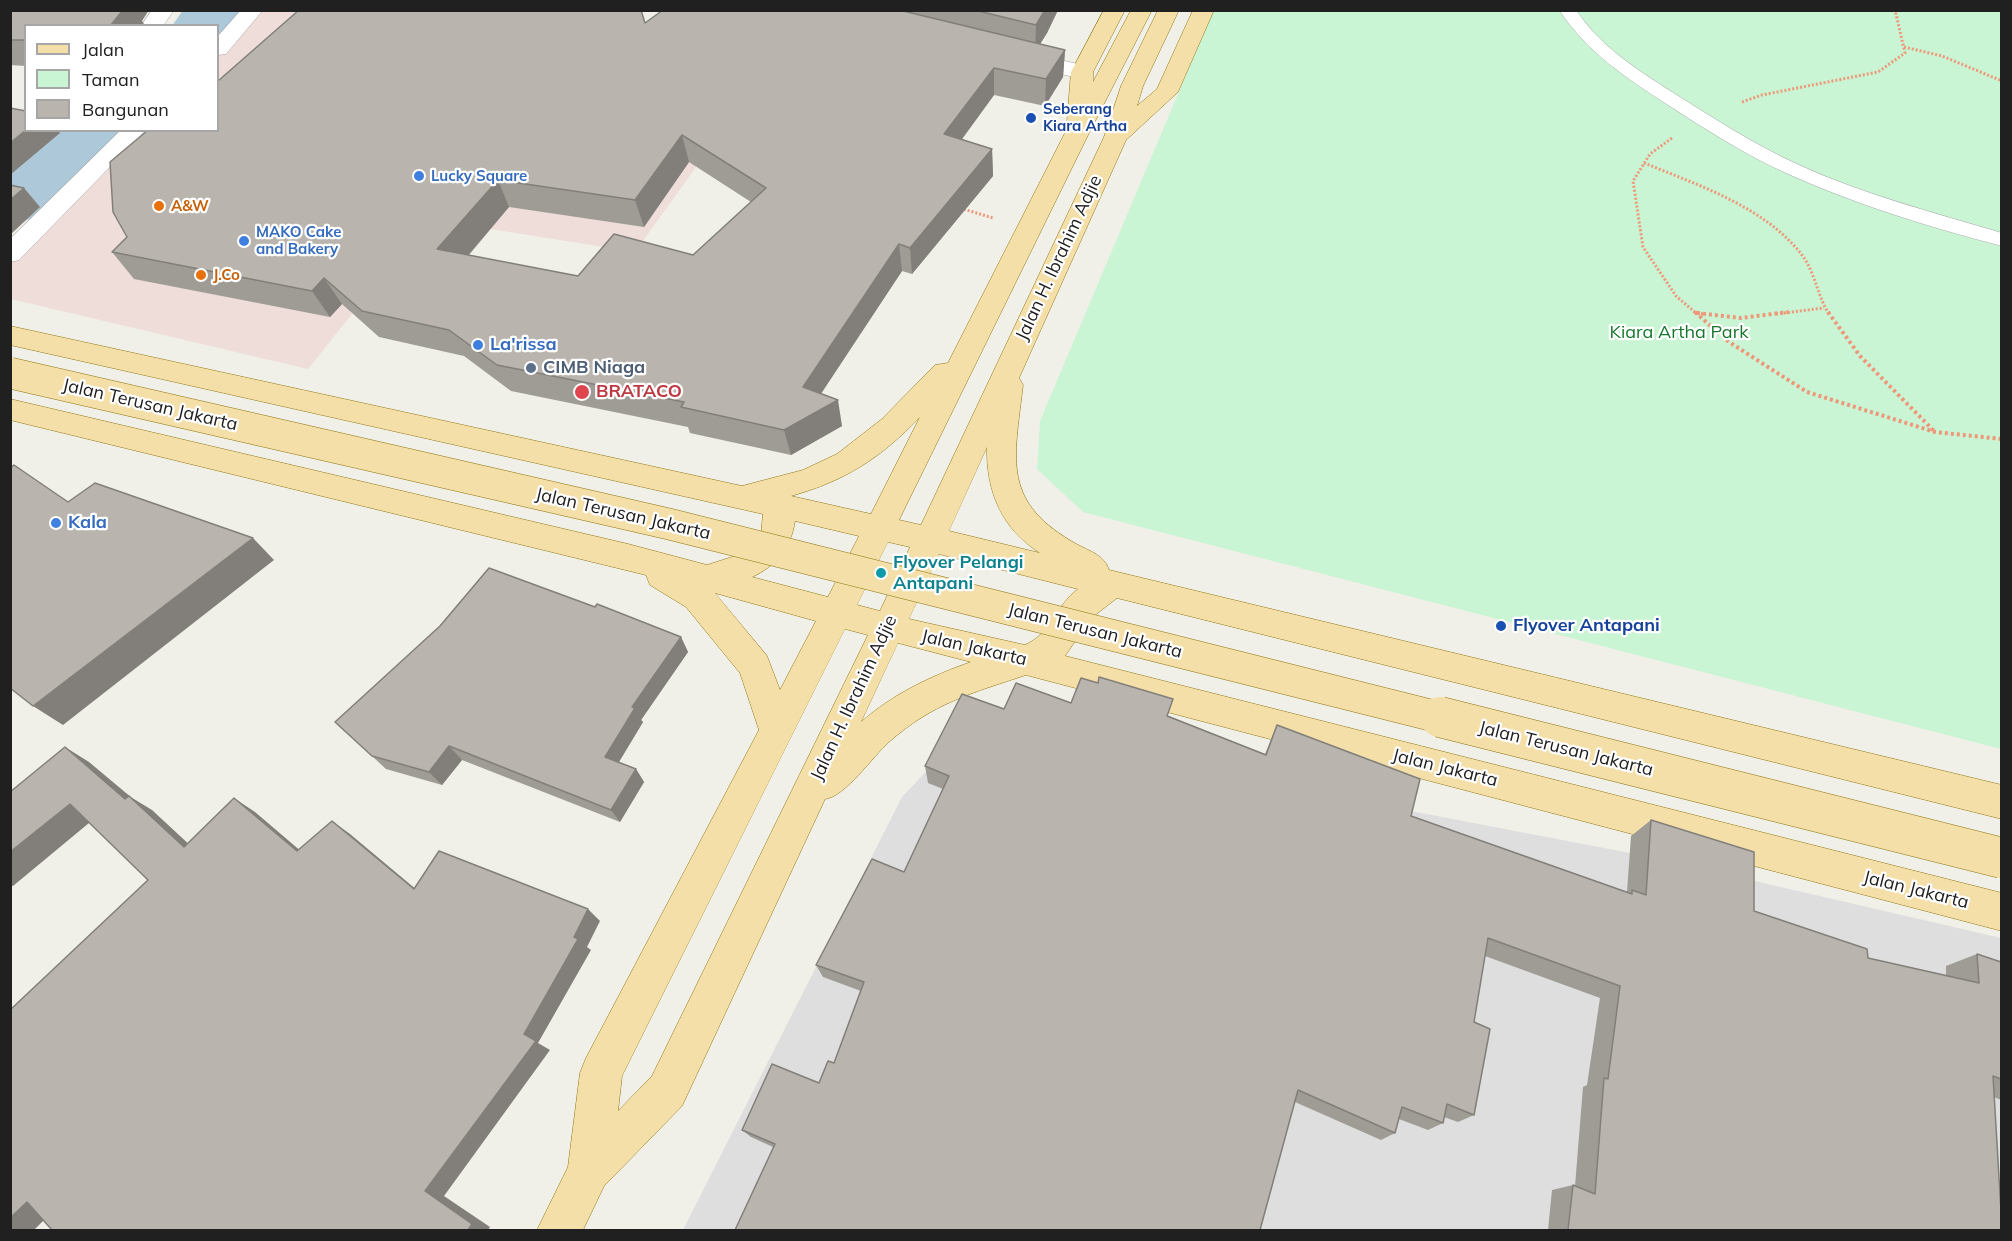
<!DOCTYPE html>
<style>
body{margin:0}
#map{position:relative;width:2012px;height:1241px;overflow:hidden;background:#f0efe8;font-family:Mulish,sans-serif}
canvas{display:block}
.frame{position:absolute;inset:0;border:12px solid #202020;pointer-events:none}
.legend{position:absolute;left:24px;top:24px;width:195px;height:108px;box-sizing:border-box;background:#fff;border:2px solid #a6a6a6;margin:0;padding:8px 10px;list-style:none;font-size:18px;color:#202020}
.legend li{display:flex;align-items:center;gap:12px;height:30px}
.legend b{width:30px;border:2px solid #a6a6a6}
</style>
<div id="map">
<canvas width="2012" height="1241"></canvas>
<div class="frame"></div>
<ul class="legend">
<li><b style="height:8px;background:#f4dfa9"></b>Jalan</li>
<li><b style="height:16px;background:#caf5d4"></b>Taman</li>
<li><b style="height:16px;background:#b9b5ae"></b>Bangunan</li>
</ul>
</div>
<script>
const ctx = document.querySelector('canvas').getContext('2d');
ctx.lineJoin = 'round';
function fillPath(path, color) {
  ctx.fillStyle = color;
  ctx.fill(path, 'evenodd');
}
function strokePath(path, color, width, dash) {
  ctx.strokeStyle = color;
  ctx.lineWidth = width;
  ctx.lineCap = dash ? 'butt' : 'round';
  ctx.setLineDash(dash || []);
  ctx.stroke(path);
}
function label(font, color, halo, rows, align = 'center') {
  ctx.font = font + ' Mulish,sans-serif';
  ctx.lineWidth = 4.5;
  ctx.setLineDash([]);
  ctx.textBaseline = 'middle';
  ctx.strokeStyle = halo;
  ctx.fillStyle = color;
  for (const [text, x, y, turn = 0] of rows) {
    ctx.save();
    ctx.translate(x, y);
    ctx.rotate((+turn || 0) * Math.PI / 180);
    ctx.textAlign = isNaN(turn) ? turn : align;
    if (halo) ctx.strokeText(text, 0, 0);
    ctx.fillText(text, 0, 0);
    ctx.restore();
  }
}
fillPath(new Path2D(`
 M1056,743L1651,857L2001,938V1230H683L902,797L939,758Z`), '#dedede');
fillPath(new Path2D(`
 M260,11H523L714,142L635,252L428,219L308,369L11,299V239L129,131L218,130V49Z`), '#efddd9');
fillPath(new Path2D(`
 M1213,11H2001V749L1083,512L1037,469L1040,421Z`), '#caf5d4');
fillPath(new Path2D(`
 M183,10H241L222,38L218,39V26H172Z
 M50,130H120L111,144L34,218L10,224V166Z`), '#adc9d9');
const service = new Path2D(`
 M1559,10H1576C1600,46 1636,69 1672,92C1713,118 1755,145 1799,165C1862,194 1935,213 2002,233V246C1929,227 1854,204 1786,173C1746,155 1705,129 1668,105C1625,77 1588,53 1559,10Z`);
const minor = new Path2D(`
 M152,10H174L163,26H141Z
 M241,10H263L226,54L218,55V36Z
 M1019,50L1090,67L1093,72L1090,77L1082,79L1011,62L1008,57L1011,52Z
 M121,130H146L19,260L10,262V239Z`);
const primary = new Path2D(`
 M1104,10H1125L1093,72V82L1131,10H1152L1091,129L899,520L921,525L1104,137L1121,86L1158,10H1179L1143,86L1137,106L1157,89L1193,10H1214L1178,92L1126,140L1019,378L1023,385C1014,462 1001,502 1078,545C1090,551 1105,556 1109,570L2002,785V819L1117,598L1090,619L1065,656L2002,893V931L1026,675C972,693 933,703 889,742C873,756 845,797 825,799L682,1106L604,1186L583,1230H537L568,1167L580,1073L586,1058L759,730L740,673L686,607L650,585L646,575L10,420V399L628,544L707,565L732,557L752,545L761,535L763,514L10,345V326L742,486L803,470L837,454L882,419L935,365L948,363L1069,125L1067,122L1071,72ZM920,417L871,514L791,496C845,481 881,458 920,417ZM987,447C986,492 1002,529 1040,553L949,531ZM795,521L859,536L828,597L752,577C776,566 791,548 795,521ZM888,542L910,547L880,611L857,605ZM939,554L1078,589C1055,606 1053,632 1025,645L909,619ZM715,593L816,621L780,690L767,656ZM845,629L868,635L652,1076L618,1111L622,1076ZM898,643L971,662C931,676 893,694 861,722Z`);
strokePath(service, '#a4a4a4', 1);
strokePath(minor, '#a4a4a4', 1);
strokePath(primary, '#8f770e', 1);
strokePath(new Path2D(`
 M1904,47L1942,56L2002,81
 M1742,102L1762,95L1878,72L1905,53L1896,14L1892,10
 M1672,138L1650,154L1633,181L1643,247L1676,296L1697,314
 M1644,163C1698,185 1765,207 1802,255C1815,272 1817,295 1829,314
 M960,208L993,218
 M1697,313L1704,314
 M1776,314L1824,308`), '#ee987b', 3, [2, 2]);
strokePath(new Path2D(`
 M1695,312L1729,342L1807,392L1935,432L2002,439
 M1828,312L1860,356L1934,431
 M1697,313L1741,318L1788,312`), '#ee987b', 4, [3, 3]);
fillPath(service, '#fff');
fillPath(minor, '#fff');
fillPath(primary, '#f4dfa9');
const primaryBridgeFar1 = new Path2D(`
 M10,373L669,524L1446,719`);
const primaryBridge = new Path2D(`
 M1440,717L2002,858`);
strokePath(primaryBridgeFar1, '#8f770e', 32, []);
strokePath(primaryBridge, '#8f770e', 41, []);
strokePath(primaryBridgeFar1, '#f4dfa9', 31);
strokePath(primaryBridge, '#f4dfa9', 40);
fillPath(new Path2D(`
 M10,10L142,21L145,26H26V66L10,65Z
 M663,10H1058L1047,33L1040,44L1065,50L1063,77L1045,106L994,95L962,139L992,149L993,176L912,274L902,271L821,394L842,426L791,455L690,433L688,427L511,391L464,356L379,337L342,304L330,317L134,279L112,252L645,23ZM689,162L751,202L693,255L578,276L469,255L509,207L644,227Z
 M595,607L681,637L688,652L641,720L643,722L619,762L636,769L644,782L620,822L462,760L442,785L386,769L335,722Z
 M1098,683L1169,716L1265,754L1277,725L1411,816L1627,892L1631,836L1651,820L1754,911L1868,958L1946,975V966L1977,954L2001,962V1100L1994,1097L2001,1230H1548L1552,1190L1573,1185L1575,1186L1583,1087L1587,1085L1600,998L1485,956L1474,1022V1115L1458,1122L1444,1117L1443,1123L1428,1130L1399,1119L1395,1133L1381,1140L1295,1102L773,1147L751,1137L742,1130L819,1083L834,1063L861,991L823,977L816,965L904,872L943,789L928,783L925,766L1004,709L1071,703Z`), '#9f9c96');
fillPath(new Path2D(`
 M123,10H149L142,21L145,26H110Z
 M1045,10H1058L1047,33L1035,52L1036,25Z
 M1065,50L1063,77L1045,106L1046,79Z
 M994,68V95L946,161L944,134Z
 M26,130H59L60,133L10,175V143Z
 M682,135L689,162L644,227L635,200Z
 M992,149L993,176L912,274L910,248Z
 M498,180L509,207L451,275L437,249Z
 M24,188L40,207L10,235V200Z
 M899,244L902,271L808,413L803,387Z
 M324,278L342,304L330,317L312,291Z
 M838,400L842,426L791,455L784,430Z
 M253,538L274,560L63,725L33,706Z
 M681,637L688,652L641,720L643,722L614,770L605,757L632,707Z
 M449,746L462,760L442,785L429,772Z
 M65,747L89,762L132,798L129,796L152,810L206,860L184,847L125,799Z
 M636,769L644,782L620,822L611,810Z
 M234,798L255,812L316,864L297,851Z
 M70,804L95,818L13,886L10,885V852Z
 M332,821L350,834L430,901L414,889Z
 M588,909L600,921L587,947L591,950L538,1043L550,1050L444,1196L490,1227L488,1230H468L425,1191L524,1034Z
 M27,1202L58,1206L34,1230H10V1218Z`), '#827f7a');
const building = new Path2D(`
 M10,10H123L110,26H26V40H10Z
 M299,10H641L645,23L663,10H899L1065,50L1046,79L994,68L944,134L992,149L910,248L899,244L803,387L838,400L784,430L681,407L684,402L497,365L449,330L362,311L324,278L312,291L112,252L127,237L113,212L110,162L148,130H218V81ZM682,135L766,188L693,255L614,234L578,276L437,249L498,180L635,200Z
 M974,10H1045L1036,25Z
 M10,108L26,111V130L10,143Z
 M10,185L24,188L10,200Z
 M14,465L68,502L95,483L253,538L33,706L10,688V468Z
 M489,568L595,607L597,604L681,637L632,707L635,708L605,757L636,769L611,810L449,746L429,772L372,756L335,722L440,626Z
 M1099,677L1173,699L1167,716L1266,755L1277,725L1420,779L1411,816L1632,894V890L1646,895L1651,820L1754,852V911L1867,949L1868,958L1979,983L1977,954L2001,962V1079L1993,1076L2001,1211V1230H1568L1573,1185L1595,1194L1604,1078L1608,1079L1620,986L1488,938L1474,1022L1490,1029L1474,1115L1447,1104L1443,1123L1402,1107L1395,1133L1298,1090L1260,1230H735L775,1144L742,1130L772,1064L819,1083L828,1061L834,1063L864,982L816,965L872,859L904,872L949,776L925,766L962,694L1004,709L1016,683L1071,703L1081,678L1098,683Z
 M65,747L125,799L129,796L184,847L234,798L297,851L332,821L414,889L439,851L588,909L574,937L578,939L524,1034L536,1041L425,1191L472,1224L468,1230H52L27,1202L10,1218V1010L148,880L70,804L10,852V792Z`);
fillPath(building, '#b9b5ae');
strokePath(building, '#827f7a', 1.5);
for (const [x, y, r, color] of [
 [1031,118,6,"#1a4fb4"],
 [419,176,6,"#3f7fe0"],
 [159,206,6,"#e8710a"],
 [244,241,6,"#3f7fe0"],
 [201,275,6,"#e8710a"],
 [478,345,6,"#3f7fe0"],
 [531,368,6,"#5c6f8a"],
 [582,392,8,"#e0444e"],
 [56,523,6,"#3f7fe0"],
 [881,573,6,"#0f9aa8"],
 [1501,626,6,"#1a4fb4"]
]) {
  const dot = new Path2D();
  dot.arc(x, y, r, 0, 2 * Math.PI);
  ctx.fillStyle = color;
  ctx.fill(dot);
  strokePath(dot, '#fff', 2);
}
label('bold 15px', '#164399', '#fff', [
 ["Seberang",1043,109],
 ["Kiara Artha",1043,126]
], 'left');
label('bold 15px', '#366cbe', '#fff', [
 ["Lucky Square",431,176],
 ["MAKO Cake",256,232],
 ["and Bakery",256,249]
], 'left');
label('bold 15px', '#c56008', '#fff', [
 ["A&W",171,206],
 ["J.Co",213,275]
], 'left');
label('18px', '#202020', '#fff', [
 ["Jalan H. Ibrahim Adjie",1059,258,-65],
 ["Jalan Terusan Jakarta",150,405,13],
 ["Jalan Terusan Jakarta",623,514,13],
 ["Jalan Terusan Jakarta",1095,631,14],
 ["Jalan Jakarta",974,648,13],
 ["Jalan H. Ibrahim Adjie",854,698,-65],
 ["Jalan Terusan Jakarta",1566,749,14],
 ["Jalan Jakarta",1445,768,14],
 ["Jalan Jakarta",1916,890,14]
]);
label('18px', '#16772c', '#fff', [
 ["Kiara Artha Park",1679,333]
]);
label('bold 18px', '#366cbe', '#fff', [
 ["La'rissa",490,345],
 ["Kala",68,523]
], 'left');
label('bold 18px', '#4e5e75', '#fff', [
 ["CIMB Niaga",543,368]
], 'left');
label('bold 18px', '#be3a42', '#fff', [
 ["BRATACO",596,392]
], 'left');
label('bold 18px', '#0d838f', '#fff', [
 ["Flyover Pelangi",893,563],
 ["Antapani",893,584]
], 'left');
label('bold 18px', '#164399', '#fff', [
 ["Flyover Antapani",1513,626]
], 'left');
</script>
